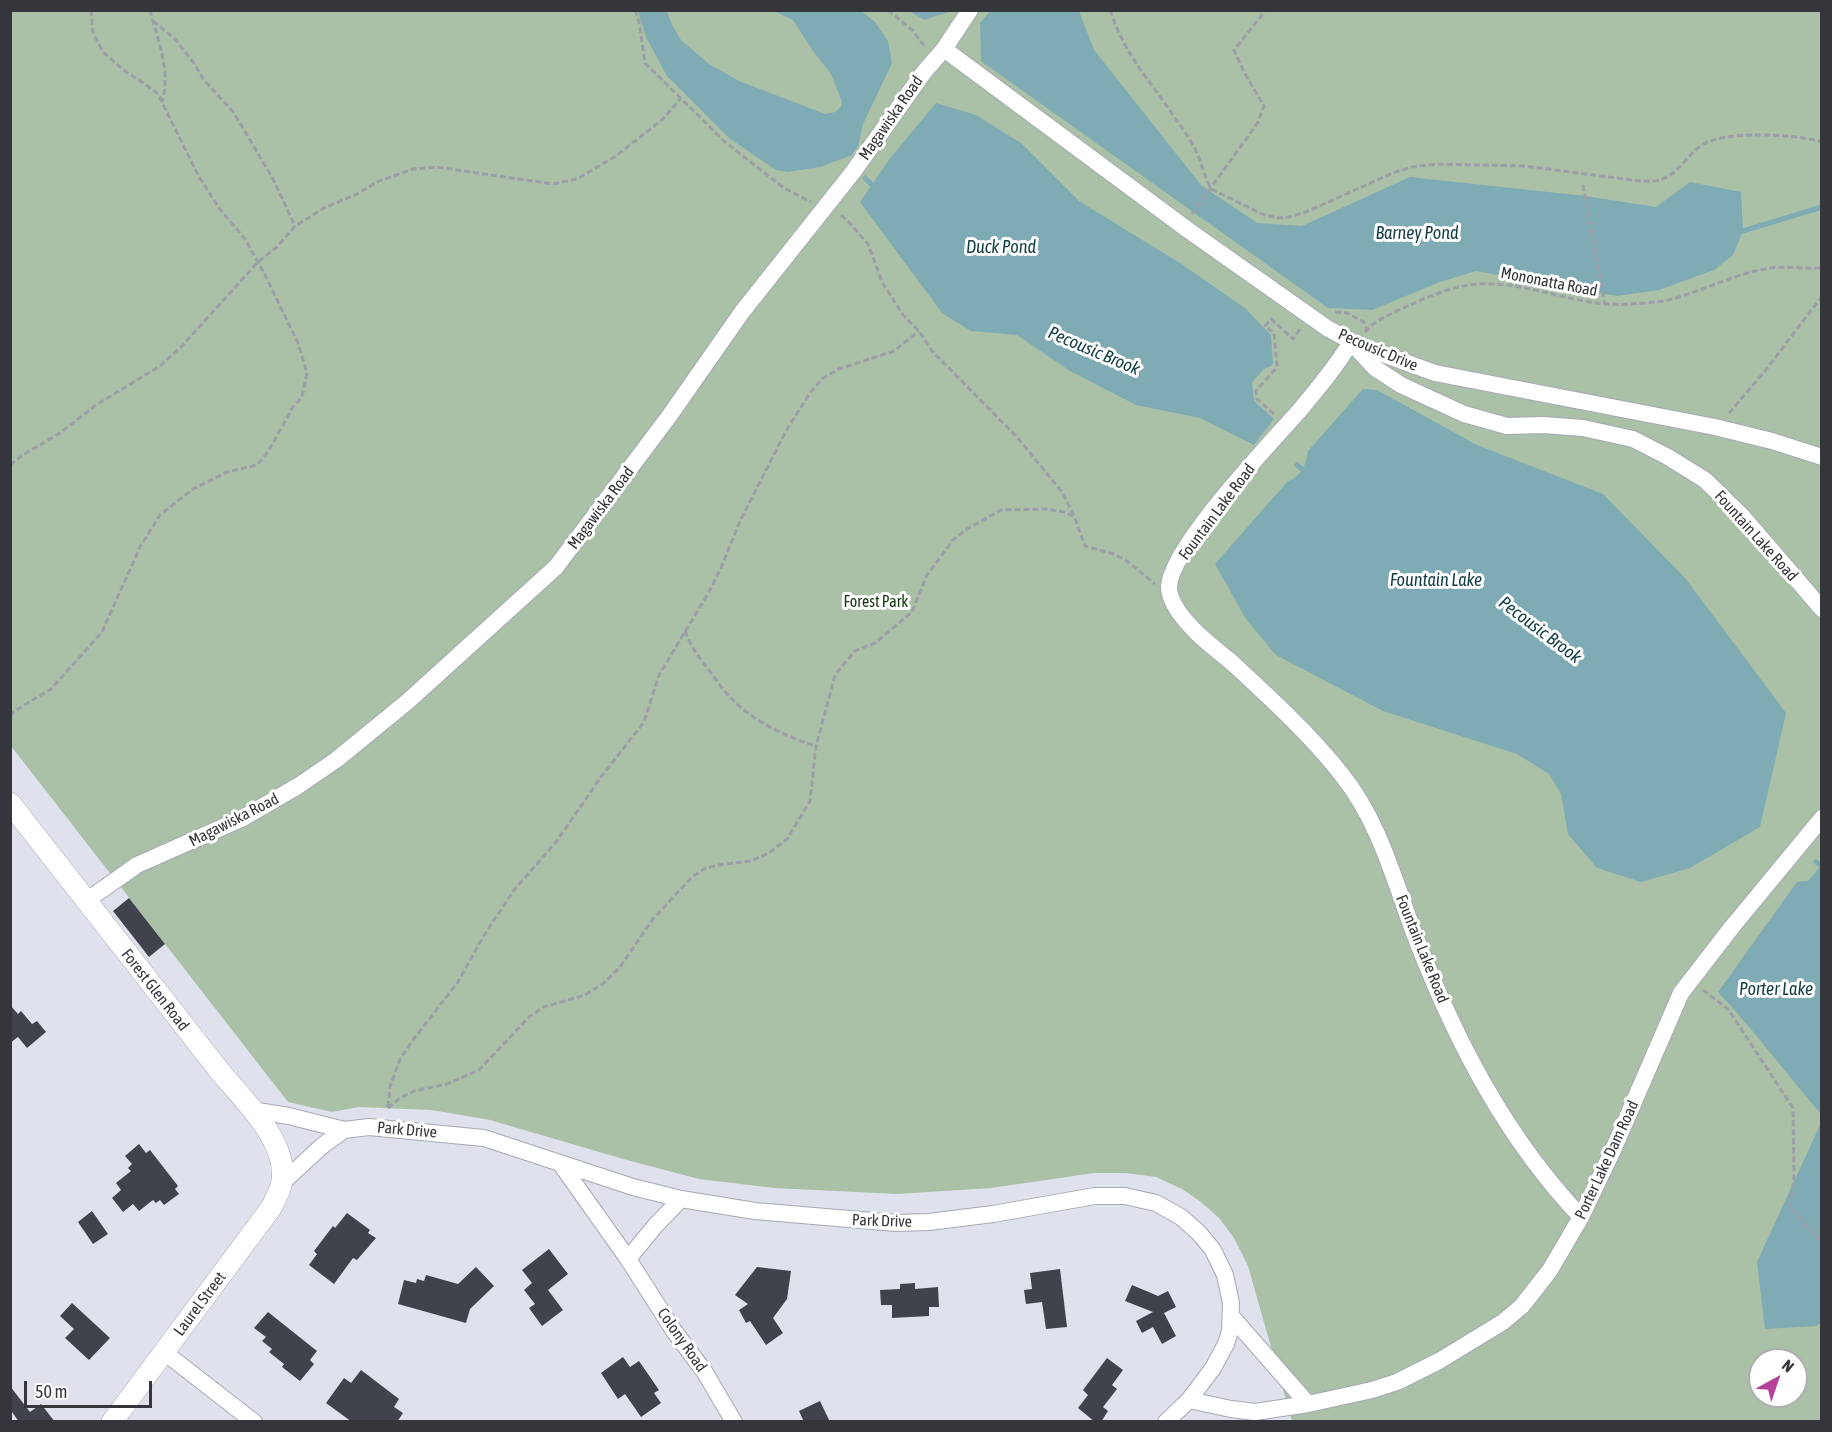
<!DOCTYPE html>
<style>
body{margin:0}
#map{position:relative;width:1832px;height:1432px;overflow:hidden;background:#dfe2ed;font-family:"Asap Condensed",sans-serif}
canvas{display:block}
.frame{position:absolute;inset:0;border:12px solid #35363b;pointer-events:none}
.north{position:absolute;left:1748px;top:1348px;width:60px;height:60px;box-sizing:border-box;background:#fff;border:2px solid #aeafb1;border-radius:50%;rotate:40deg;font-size:16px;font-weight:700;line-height:24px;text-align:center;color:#35363b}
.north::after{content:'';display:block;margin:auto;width:21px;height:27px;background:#b54199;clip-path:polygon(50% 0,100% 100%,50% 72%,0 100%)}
.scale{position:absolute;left:24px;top:1381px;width:128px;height:27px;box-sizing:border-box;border:3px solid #35363b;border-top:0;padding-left:8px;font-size:18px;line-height:21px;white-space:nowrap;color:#35363b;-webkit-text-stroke:4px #fff;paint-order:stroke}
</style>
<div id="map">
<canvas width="1832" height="1432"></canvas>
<div class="frame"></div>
<div class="north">N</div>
<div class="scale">50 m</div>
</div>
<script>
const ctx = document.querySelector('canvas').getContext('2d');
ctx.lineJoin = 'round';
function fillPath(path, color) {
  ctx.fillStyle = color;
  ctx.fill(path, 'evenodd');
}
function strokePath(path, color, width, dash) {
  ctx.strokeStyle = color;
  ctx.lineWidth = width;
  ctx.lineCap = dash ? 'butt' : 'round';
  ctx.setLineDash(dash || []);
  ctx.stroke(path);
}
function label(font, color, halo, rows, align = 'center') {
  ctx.font = font + ' "Asap Condensed",sans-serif';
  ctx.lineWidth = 6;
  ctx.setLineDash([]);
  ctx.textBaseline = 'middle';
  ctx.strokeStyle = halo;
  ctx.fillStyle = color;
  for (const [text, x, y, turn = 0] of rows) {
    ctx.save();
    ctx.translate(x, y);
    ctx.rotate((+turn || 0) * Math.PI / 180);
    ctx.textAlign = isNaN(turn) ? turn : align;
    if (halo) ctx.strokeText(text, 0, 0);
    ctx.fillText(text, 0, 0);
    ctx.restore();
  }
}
fillPath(new Path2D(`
 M11,11H1821V1421H1292L1248,1266L1234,1238L1219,1218L1201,1202L1182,1189L1156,1177L1126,1173H1094L991,1188L897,1194L774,1188L699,1179L623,1159L490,1120L467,1116L431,1110L359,1107L332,1112L288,1102L11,746ZM1760,1360H1796V1396H1760Z`), '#aac1a7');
fillPath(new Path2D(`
 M991,10L1079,11L1094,50L1201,185L1257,223L1302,226L1410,177L1585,196L1656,207L1690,182L1741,192L1743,231L1733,255L1714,270L1659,290L1617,296L1476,271L1440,282L1372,310L1328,308L981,61L980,23Z
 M638,11H667L672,25L681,40L709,64L739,81L825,114L835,112L841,107L842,102L831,74L813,51L793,20L774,11H861L875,22L888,41L892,63L863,124L858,146L852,155L820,167L787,172L776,170L729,138L667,76L646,37Z
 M909,11H952L924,20Z
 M936,103L976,115L1021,143L1079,201L1183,265L1246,309L1271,335L1273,363L1271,366L1264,369L1252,382L1254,401L1274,419L1254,445L1200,418L1136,405L1070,371L1017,335L971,331L942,313L860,202L891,157Z
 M1363,389L1377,390L1477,445L1603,494L1685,578L1786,713L1760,827L1690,868L1641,882L1597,868L1568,834L1561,794L1549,774L1517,754L1383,711L1276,655L1246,619L1215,564L1287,482C1301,476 1306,466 1308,451Z
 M1821,866V1114C1786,1074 1755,1031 1718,992L1797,882L1808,881Z
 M1821,1123V1323L1816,1326L1765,1329L1757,1262Z`), '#7fabb5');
strokePath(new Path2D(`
 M865,178L877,190
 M1743,231L1822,207
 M1297,465L1308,474
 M1816,862L1822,866`), '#7fabb5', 5);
fillPath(new Path2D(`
 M129,898L165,944L149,957L113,911Z
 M10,1005L18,1014L21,1011L32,1024L37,1021L46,1032L27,1048L18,1037L10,1043Z
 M139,1144L146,1153L150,1150L178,1186L175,1189L179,1194L164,1205L160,1200L156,1203L153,1200L139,1211L133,1204L123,1212L112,1198L121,1190L116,1183L131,1171L128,1168L132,1164L125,1156Z
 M92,1211L108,1234L93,1244L78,1222Z
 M347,1213L370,1230L368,1233L376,1238L357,1260L353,1258L334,1284L309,1265L317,1254L314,1251L333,1226L335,1228Z
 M549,1249L568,1274L548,1290L563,1310L542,1326L529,1308L535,1304L524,1290L532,1283L522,1270Z
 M476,1267L494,1286L470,1309L466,1323L398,1304L404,1280L416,1283L417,1279L424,1281L426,1275L458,1284Z
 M757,1267L791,1271L787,1299L773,1318L783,1333L766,1345L750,1321L746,1323L739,1310L748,1304L735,1295Z
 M1060,1269L1067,1327L1046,1329L1042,1302L1026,1304L1024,1290L1032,1289L1030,1273Z
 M915,1283V1289L938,1287L939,1307H929V1316L892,1318V1305H881L880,1290L900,1289V1284Z
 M1132,1285L1158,1296L1168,1291L1176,1307L1164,1313L1176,1336L1162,1344L1153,1327L1142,1333L1136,1321L1153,1312L1125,1301Z
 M72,1303L110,1338L89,1360L65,1338L74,1329L60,1316Z
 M268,1312L317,1351L310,1360L314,1364L300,1381L282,1367L284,1364L269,1352L272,1349L262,1341L266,1337L254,1328Z
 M623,1357L630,1367L639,1361L659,1390L654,1393L661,1403L641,1417L625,1394L618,1399L601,1373Z
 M1107,1358L1123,1370L1112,1385L1117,1389L1103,1407L1108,1411L1101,1422H1095L1078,1408L1088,1395L1083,1390Z
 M361,1370L399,1399L394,1407L403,1413L397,1422H352L326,1403L344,1378L351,1383Z
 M10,1386L30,1412L41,1404L55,1422H19L10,1409Z
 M820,1401L830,1422H804L799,1411Z`), '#41434c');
const minor = new Path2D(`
 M944,49L1188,230L1327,328L1358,345L1435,373L1715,427L1772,441L1822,457
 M86,901L137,865L241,819L298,786L336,760L407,702L556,567L670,415L742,312L853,172L924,72L944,49L970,10
 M251,1110L289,1116L344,1130L369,1127L484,1138L633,1187L681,1199L755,1211L896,1223L929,1222L993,1214L1095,1196H1125L1156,1203L1181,1217L1199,1233L1213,1250L1225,1275L1231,1303L1230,1331L1226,1344L1213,1368L1189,1400L1166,1422
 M560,1163L628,1259L674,1331L704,1371L734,1422
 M282,1183L322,1146L344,1130
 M1581,1217C1507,1139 1458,1045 1419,946C1396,888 1382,825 1342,775C1309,733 1268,696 1229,660C1218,651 1206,642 1196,632C1185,621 1169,603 1169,587C1170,548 1271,443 1299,411C1318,388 1336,367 1351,342L1375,368L1401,385L1464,414L1507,426L1543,425L1583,428L1633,439L1668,457L1705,480L1742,516L1822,609
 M628,1259L655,1226L681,1199
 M1232,1317L1308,1404
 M164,1352L254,1422
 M1189,1400L1231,1409L1255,1412L1308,1404L1372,1390L1397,1382L1439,1361L1503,1322L1522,1306L1550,1270L1581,1217L1613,1150L1681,993L1732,927L1822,818`);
const tertiary = new Path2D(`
 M10,803L218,1069C242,1099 288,1140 282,1181C281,1190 275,1200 271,1208L112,1422`);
strokePath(minor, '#a6a9b4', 18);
strokePath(tertiary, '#a6a9b4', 22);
strokePath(new Path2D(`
 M150,10C158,41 171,71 162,102
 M635,10L639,21L645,63L725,142L784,188L811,202
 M888,10L912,30L925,47
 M1110,10C1125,56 1150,80 1175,118C1184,131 1194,144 1199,158C1203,169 1206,179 1211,189L1262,214L1277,218L1289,217L1306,212L1395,172L1413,167L1436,164L1524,166L1640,181C1646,181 1653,182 1659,180C1677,176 1687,155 1702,145C1725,130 1796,134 1822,142
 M153,21L174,38L193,62L204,80L234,113L273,179L295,226
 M1583,185L1605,304
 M1192,214L1257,124L1264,106L1244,72L1234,50L1266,10
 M841,215L847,220L868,244L882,282L903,315L919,331L932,351L1017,437L1062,492L1074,516L1085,546L1114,554L1127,561L1155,584
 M1335,312L1347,313L1364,322L1367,330
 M1365,332C1377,318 1396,312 1412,304C1437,293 1463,282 1491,284C1539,285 1582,308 1630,304C1645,303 1662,302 1676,298C1707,289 1739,272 1771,268C1788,266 1805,269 1822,268
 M1729,413L1765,371L1822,296
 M1274,414L1257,399L1256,391L1277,367L1274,333L1265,326L1271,319L1293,339L1300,329
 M10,465L23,455L60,433L96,405L160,366L180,348L258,262L277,247L295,226L324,208L357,194L379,181L413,169L436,167L553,184L577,179L616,156L663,119L681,98
 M685,631C691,648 701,660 712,674C717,681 722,689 729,696C752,721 784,736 816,746
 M10,716L16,710L51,689L102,632L140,547L160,515L193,489L227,472L257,465L268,452L293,407L302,397L307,373L298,343L264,273L245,239L219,208L198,175L158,94L145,84L126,72L103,52L93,33L91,10
 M1703,990L1728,1009L1793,1108L1794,1176L1790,1208L1822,1242
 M388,1107L390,1087L400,1059L413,1040L458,982L483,937L514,890L556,842L601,777L644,722L659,675L709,592L721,568L740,521L786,431L810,393L823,378L839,369L894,351L919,331
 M388,1108L400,1098L414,1091L447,1084L479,1070L530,1016L544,1007L585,995L604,983L620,967L653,919L692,877L704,869L718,865L751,861L769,853L787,839L810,801L816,746L835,675L855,651L875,643L912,612L927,575L953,540L967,529L1001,510L1046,509L1064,512L1074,516`), '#9d9fa8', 3, [6, 3]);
strokePath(minor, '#fff', 16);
strokePath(tertiary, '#fff', 21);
label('16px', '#35363b', '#fff', [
 ["Magawiska Road",891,118,-55],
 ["Mononatta Road",1549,282,11],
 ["Pecousic Drive",1378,350,23],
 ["Magawiska Road",601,508,-53],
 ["Fountain Lake Road",1217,512,-53],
 ["Fountain Lake Road",1756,536,48],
 ["Magawiska Road",234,820,-27],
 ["Fountain Lake Road",1422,949,68],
 ["Forest Glen Road",155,990,52],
 ["Park Drive",407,1130,5],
 ["Porter Lake Dam Road",1607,1160,-65],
 ["Park Drive",882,1221,2],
 ["Laurel Street",200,1304,-53],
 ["Colony Road",682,1340,55]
]);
label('16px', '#11370f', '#fff', [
 ["Forest Park",876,602]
]);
label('italic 18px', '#123c44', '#fff', [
 ["Barney Pond",1417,233],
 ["Duck Pond",1001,247],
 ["Pecousic Brook",1094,351,23],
 ["Fountain Lake",1436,580],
 ["Pecousic Brook",1540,630,37],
 ["Porter Lake",1776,989]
]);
</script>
